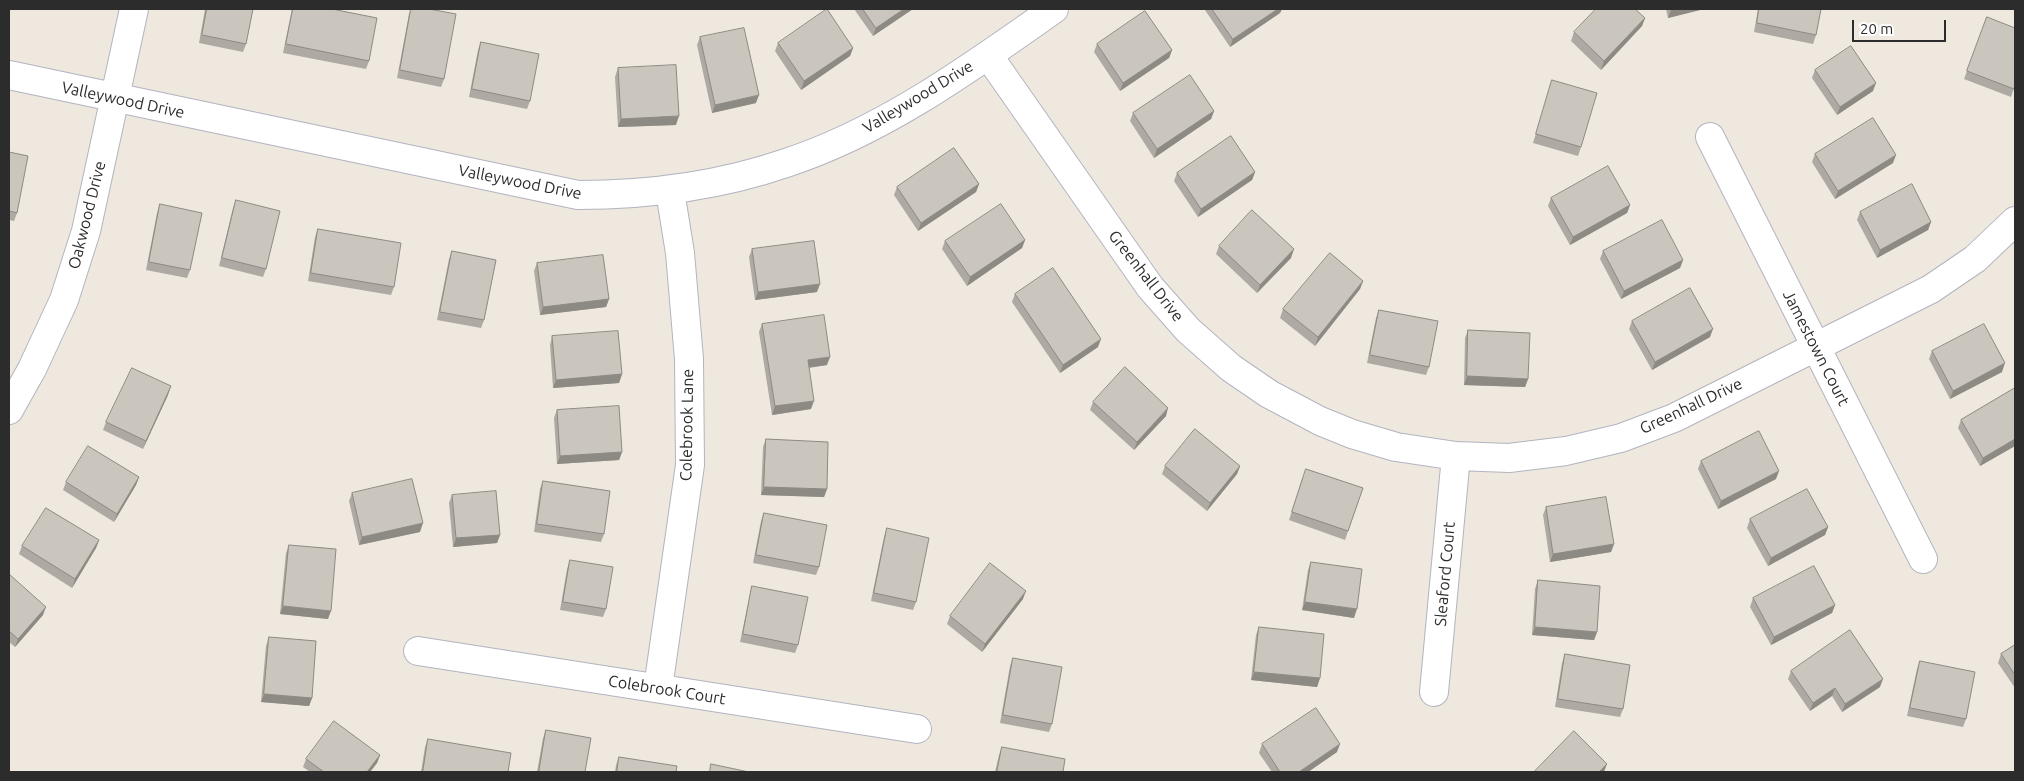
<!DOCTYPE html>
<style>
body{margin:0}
#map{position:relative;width:2024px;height:781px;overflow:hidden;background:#efe8de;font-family:Ubuntu,sans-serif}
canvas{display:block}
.frame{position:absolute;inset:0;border:10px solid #2c2c2c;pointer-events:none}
.scale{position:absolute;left:1852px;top:20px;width:94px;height:22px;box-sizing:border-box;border:2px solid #2c2c2c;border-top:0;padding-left:6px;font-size:15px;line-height:18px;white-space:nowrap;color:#2c2c2c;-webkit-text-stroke:4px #fff;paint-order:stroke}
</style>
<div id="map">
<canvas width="2024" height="781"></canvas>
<div class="frame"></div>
<div class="scale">20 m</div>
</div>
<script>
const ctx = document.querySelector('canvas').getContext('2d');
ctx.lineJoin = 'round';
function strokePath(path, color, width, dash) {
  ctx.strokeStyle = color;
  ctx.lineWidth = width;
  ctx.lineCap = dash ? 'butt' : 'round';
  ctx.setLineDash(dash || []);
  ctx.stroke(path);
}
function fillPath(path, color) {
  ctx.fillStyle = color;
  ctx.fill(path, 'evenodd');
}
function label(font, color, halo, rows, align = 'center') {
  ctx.font = font + ' Ubuntu,sans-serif';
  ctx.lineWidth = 4;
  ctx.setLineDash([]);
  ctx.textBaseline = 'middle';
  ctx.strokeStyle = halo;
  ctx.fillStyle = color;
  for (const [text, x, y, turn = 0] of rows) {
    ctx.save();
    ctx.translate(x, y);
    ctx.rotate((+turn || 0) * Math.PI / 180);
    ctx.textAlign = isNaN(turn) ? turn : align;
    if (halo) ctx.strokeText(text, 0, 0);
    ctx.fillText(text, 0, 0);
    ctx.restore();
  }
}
const minor = new Path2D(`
 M988,55L1150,287L1188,330L1231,368L1269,394L1320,421L1352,434L1396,447L1456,456L1509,458L1566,451L1621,438L1674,418L1931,289L1975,259L2015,221
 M9,75L578,195C649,195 719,186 786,163C884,131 970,68 1054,9
 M1710,137L1923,559
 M9,410L32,369L64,300L86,231L134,9
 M418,651L917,729
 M658,688L690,465L689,359L680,253L670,191
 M1434,692L1456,456`);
strokePath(minor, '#b2b4c0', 30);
strokePath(minor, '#fff', 28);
fillPath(new Path2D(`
 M205,9H253L246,44L243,52L199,43Z
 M292,9H332L369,61L366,69L283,53Z
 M411,9H429L444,79L441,87L397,78L409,14Z
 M854,9H913L873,36Z
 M1205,9H1282L1280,13L1230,47L1205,10Z
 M1666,9H1704L1668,18Z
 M1758,9H1821L1816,35L1813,44L1754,32Z
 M1987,17L2015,85L2011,97L1964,79Z
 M1645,18L1642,26L1601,70L1571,41L1574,32Z
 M700,37L756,103L712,113L697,45Z
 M481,42L530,101L527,109L469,97L478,50Z
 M778,43L853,48L850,56L801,90L775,51Z
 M1097,44L1172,50L1169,58L1120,91L1094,52Z
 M618,68L676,125L618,127L615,77Z
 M1815,70L1873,91L1837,115L1812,78Z
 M1552,80L1581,147L1578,156L1533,143Z
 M1214,111L1211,119L1154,158L1130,121L1133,113Z
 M9,152L17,213L14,221L9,220Z
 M1815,154L1893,163L1835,199L1812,162Z
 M1255,172L1252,180L1198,217L1174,181L1177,173Z
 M979,184L976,192L918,231L894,195L897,187Z
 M1551,198L1630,205L1627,213L1570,245L1548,206Z
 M236,200L266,269L263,277L219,266L233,208Z
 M160,204L190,270L187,278L146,270L157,213Z
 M1860,212L1931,222L1928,230L1877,258L1857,220Z
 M318,229L394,287L391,295L308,281L315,237Z
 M1025,240L1022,248L967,286L942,249L945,241Z
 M1219,246L1291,258L1257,293L1216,254Z
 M752,249L817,292L755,300L749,257Z
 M452,251L484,320L481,328L437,320L449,259Z
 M1603,251L1683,260L1680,268L1621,299L1600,259Z
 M537,263L609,299L606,307L540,315L534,271Z
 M1363,281L1360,289L1315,346L1280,318L1283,309Z
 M1015,294L1098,347L1060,373L1012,302Z
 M1379,310L1429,367L1426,375L1367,363L1376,318Z
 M1632,321L1710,337L1652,370L1629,329Z
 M762,324L827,365L809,368L811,409L772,415L759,332Z
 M1468,330L1528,379L1525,387L1464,385L1465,338Z
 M552,336L622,374L619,383L553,388L550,345Z
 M1932,351L2002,372L1950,399L1929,359Z
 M2015,388V446L1980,466L1958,428L1961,420Z
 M168,395L143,449L103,430L106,422Z
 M1093,402L1166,416L1134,450L1090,410Z
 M557,410L622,452L619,460L557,464L554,418Z
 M766,439L827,489L824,497L761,495L763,447Z
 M1701,461L1776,479L1718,509L1698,469Z
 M1165,466H1240L1237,474L1207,511L1162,474Z
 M139,477L136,485L114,522L63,490L66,482Z
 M1303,477L1363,488L1345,540L1289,520Z
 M543,481L604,534L601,542L534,532L540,489Z
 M352,493L420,532L359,545L349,501Z
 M452,495L500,535L497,543L453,547L449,503Z
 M1546,507L1614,544L1611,552L1550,562L1543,515Z
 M764,513L819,567L816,575L753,563L761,521Z
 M1750,519L1828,527L1825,535L1768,566L1747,528Z
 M887,528L916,602L913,610L871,601L884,537Z
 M99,540L96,548L72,588L19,554L22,546Z
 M289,545L328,619L280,614L286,553Z
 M570,560L606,609L603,617L560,610L567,569Z
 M1311,562L1354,618L1302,610L1308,570Z
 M9,574L43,615L15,647L9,642Z
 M1538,580L1597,632L1594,640L1532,635L1535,589Z
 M752,586L798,645L795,653L740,642L750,595Z
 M1753,598L1835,605L1832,613L1771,645L1750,607Z
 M1023,599L982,652L947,624L950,616Z
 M1259,627L1320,678L1317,687L1251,680L1256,635Z
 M269,637L312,698L309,706L261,702L266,646Z
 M2015,645V688L1998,663L2001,654Z
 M1565,654L1623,709L1620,717L1555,707L1562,663Z
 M1013,658L1052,724L1049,732L1000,723L1010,666Z
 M1920,661L1966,719L1963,727L1907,716L1917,669Z
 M1791,671L1880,687L1842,712L1832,696L1810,711L1788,679Z
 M546,730L585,772H537L543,738Z
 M428,739L508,772H421L425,747Z
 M1262,744L1337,752L1308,772H1272L1259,753Z
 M1002,747L1063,772H995L999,755Z
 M380,755L377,763L370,772H310L303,767L306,759Z
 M619,757L676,772H615L616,765Z`), '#aea9a3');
fillPath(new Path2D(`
 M904,9H913L873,36L876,28Z
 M1278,9H1282L1280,13L1230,47L1233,39Z
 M1676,9H1704L1668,18L1671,10Z
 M1645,18L1642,26L1601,70L1604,61Z
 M853,48L850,56L801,90L804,81Z
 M1172,50L1169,58L1120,91L1123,83Z
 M1876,83L1873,91L1837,115L1840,107Z
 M759,95L756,103L712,113L715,105Z
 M1214,111L1211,119L1154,158L1157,149Z
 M679,116L676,125L618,127L621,119Z
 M1896,155L1893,163L1835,199L1838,191Z
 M1255,172L1252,180L1198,217L1201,209Z
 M979,184L976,192L918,231L921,223Z
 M1630,205L1627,213L1570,245L1573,237Z
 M1931,222L1928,230L1877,258L1880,250Z
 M1025,240L1022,248L967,286L970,277Z
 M1294,249L1291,258L1257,293L1260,285Z
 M1683,260L1680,268L1621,299L1624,291Z
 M1363,281L1360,289L1315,346L1318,337Z
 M820,284L817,292L755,300L758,292Z
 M609,299L606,307L540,315L543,307Z
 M1713,329L1710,337L1652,370L1655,362Z
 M1101,339L1098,347L1060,373L1063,365Z
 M830,357L827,365L805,368L808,360Z
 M2005,363L2002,372L1950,399L1953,391Z
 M622,374L619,383L553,388L556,380Z
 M1467,376L1528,379L1525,387L1464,385Z
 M171,386L168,395L143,449L146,441Z
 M814,401L811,409L772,415L775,406Z
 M1168,408L1166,416L1134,450L1137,442Z
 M2015,439V446L1980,466L1983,458Z
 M622,452L619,460L557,464L560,456Z
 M1240,466L1237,474L1207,511L1210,503Z
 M1779,471L1776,479L1718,509L1721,501Z
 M139,477L136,485L114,522L117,514Z
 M764,487L827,489L824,497L761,495Z
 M423,523L420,532L359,545L362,537Z
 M1828,527L1825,535L1768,566L1771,558Z
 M500,535L497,543L453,547L456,538Z
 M99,540L96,548L72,588L75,579Z
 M1614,544L1611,552L1550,562L1553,554Z
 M1026,591L1023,599L982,652L985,644Z
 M1305,602L1357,609L1354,618L1302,610Z
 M1835,605L1832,613L1771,645L1774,637Z
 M283,606L331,611L328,619L280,614Z
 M46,607L43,615L15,647L18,639Z
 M1535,627L1597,632L1594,640L1532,635Z
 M1254,672L1320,678L1317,687L1251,680Z
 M1883,679L1880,687L1842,712L1845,704Z
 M1835,688L1832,696L1810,711L1813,703Z
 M264,694L312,698L309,706L261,702Z
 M1340,744L1337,752L1308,772H1299Z
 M380,755L377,763L370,772H367Z
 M1607,764L1604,772H1599Z`), '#8d8a84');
const building = new Path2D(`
 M207,9H253L246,44L202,35Z
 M293,9H332L377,18L369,61L286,44Z
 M411,9H429L456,14L444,79L400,70Z
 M827,9L853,48L804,81L778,43Z
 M863,9H904L876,28Z
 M1212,9H1278L1233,39Z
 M1596,9H1635L1645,18L1604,61L1574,32Z
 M1759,9H1821L1816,35L1757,23Z
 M1145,11L1172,50L1123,83L1097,44Z
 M1987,17L2015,28V85L2014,89L1967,71Z
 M744,28L759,95L715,105L700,37Z
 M481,42L539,54L530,101L472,89Z
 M1851,46L1876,83L1840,107L1815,70Z
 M676,65L679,116L621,119L618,68Z
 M1190,75L1214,111L1157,149L1133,113Z
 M1552,80L1597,93L1581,147L1536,134Z
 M1873,118L1896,155L1838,191L1815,154Z
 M1231,136L1255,172L1201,209L1177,173Z
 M954,148L979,184L921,223L897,187Z
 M9,152L28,156L17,213L9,211Z
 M1608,166L1630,205L1573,237L1551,198Z
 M1912,184L1931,222L1880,250L1860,212Z
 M236,200L280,211L266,269L222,258Z
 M160,204L202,213L190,270L149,262Z
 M1001,204L1025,240L970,277L945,241Z
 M1252,210L1294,249L1260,285L1219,246Z
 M1662,220L1683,260L1624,291L1603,251Z
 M318,229L401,243L394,287L311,273Z
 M814,241L820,284L758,292L752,249Z
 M452,251L496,260L484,320L440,312Z
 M1330,253L1363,281L1318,337L1283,309Z
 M603,255L609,299L543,307L537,263Z
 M1053,268L1101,339L1063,365L1015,294Z
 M1690,288L1713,329L1655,362L1632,321Z
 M1379,310L1438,321L1429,367L1370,355Z
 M824,315L830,357L808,360L814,401L775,406L762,324Z
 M1984,324L2005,363L1953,391L1932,351Z
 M1468,330L1530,333L1528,379L1467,376Z
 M618,331L622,374L556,380L552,336Z
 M1125,367L1168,408L1137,442L1093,402Z
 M132,368L171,386L146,441L106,422Z
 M2015,388V439L1983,458L1961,420Z
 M619,406L622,452L560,456L557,410Z
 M1195,429L1240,466L1210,503L1165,466Z
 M1759,431L1779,471L1721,501L1701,461Z
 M766,439L828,442L827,489L764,487Z
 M88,446L139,477L117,514L66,482Z
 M1306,469L1363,488L1348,531L1292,512Z
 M412,479L423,523L362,537L352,493Z
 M543,481L610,491L604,534L537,524Z
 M1807,489L1828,527L1771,558L1750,519Z
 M496,491L500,535L456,538L452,495Z
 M1606,497L1614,544L1553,554L1546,507Z
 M46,508L99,540L75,579L22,546Z
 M764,513L827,525L819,567L756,555Z
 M887,528L929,538L916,602L874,593Z
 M289,545L336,549L331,611L283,606Z
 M570,560L613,567L606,609L563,602Z
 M1311,562L1362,569L1357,609L1305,602Z
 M990,563L1026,591L985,644L950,616Z
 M1814,566L1835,605L1774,637L1753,598Z
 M9,574L46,607L18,639L9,631Z
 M1538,580L1600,586L1597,632L1535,627Z
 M752,586L808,597L798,645L743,634Z
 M1259,627L1324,634L1320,678L1254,672Z
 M1850,630L1883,679L1845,704L1835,688L1813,703L1791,671Z
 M269,637L316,641L312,698L264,694Z
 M2015,645V675L2001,654Z
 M1565,654L1630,665L1623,709L1558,699Z
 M1013,658L1062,667L1052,724L1003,715Z
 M1920,661L1975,672L1966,719L1910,708Z
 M1316,708L1340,744L1299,772H1280L1262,744Z
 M334,721L380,755L367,772H324L306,759Z
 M546,730L591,738L585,772H539Z
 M1574,731L1607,764L1599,772H1534Z
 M428,739L511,753L508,772H423Z
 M1002,747L1065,759L1063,772H997Z
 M619,757L677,766L676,772H617Z
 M711,764L749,772H710Z`);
fillPath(building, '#cac5bd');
strokePath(building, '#8d8a84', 1);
label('16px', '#2c2c2c', '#fff', [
 ["Valleywood Drive",918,97,-31],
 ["Valleywood Drive",123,100,12],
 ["Valleywood Drive",520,182,11],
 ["Oakwood Drive",87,215,-76],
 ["Greenhall Drive",1146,276,52],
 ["Jamestown Court",1816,348,63],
 ["Greenhall Drive",1691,406,-25],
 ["Colebrook Lane",687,425,-89],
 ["Sleaford Court",1445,574,-85],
 ["Colebrook Court",667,690,9]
]);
</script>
